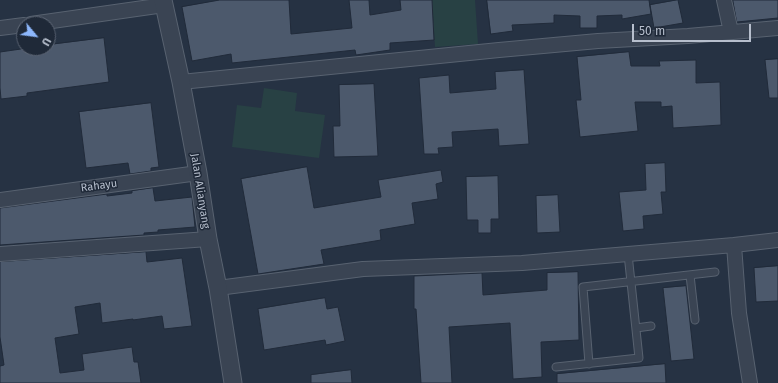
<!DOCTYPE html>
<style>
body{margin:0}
#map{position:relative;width:778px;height:383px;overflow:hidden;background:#263243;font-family:"Fira Sans",sans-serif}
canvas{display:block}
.north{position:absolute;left:16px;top:16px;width:40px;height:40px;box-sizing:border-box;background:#1f2938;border:1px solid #5c6574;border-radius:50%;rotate:119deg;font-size:11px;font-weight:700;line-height:16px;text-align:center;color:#b7bfcd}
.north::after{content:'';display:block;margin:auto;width:14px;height:18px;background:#8db7fc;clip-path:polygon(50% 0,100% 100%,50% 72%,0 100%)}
.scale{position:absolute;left:632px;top:24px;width:119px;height:18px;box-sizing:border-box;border:2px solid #b7bfcd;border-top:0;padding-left:5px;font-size:12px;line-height:14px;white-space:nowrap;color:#b7bfcd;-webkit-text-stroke:3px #1f2938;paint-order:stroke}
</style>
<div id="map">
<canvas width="778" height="383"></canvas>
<div class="north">U</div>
<div class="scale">50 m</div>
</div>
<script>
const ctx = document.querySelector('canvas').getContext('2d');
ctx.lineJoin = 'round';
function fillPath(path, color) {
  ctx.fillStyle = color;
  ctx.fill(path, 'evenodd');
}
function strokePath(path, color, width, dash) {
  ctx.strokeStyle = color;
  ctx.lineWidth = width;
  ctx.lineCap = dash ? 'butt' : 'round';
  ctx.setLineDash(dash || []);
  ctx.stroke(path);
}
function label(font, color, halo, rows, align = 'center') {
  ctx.font = font + ' "Fira Sans",sans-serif';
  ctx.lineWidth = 3;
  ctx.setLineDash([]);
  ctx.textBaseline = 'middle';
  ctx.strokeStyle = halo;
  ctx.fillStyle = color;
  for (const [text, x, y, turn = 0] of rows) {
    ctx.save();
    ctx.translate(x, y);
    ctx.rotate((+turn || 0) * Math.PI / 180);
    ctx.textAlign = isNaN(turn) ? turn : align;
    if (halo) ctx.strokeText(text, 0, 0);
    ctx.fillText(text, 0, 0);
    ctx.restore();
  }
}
fillPath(new Path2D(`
 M432,0H475L478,44L435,47Z
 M264,88L297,93L295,111L325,115L319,158L232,147L237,105L261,108Z`), '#284144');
const building = new Path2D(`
 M220,0H289L291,34L352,28L349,0H369L370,15L401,10L400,0H432L434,40L390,43V50L356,55L355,50L232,63L231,54L192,61L182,7Z
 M487,0H649L651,14L622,19V15L597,16V28H580V16L554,15V23L512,25L513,31L491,34Z
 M678,0L683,23L654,28L650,5Z
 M733,0H778V18L737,22Z
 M104,38L109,82L27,93V96L1,99L0,88V52L28,48H48V45Z
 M629,52L631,66H660L659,61L696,60V83L720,82L721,125L673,128L672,106L661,107V102H635L638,131L580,137L576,100H581L577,57Z
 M778,59V98H769L765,60Z
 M524,70L529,144L499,146L498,129L452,132L453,147L438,148L439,154H424L419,78L449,75L450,93L496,89L495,72Z
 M374,84L378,156L334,157L333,126H340L339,85Z
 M151,103L159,167L151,168V171L130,174L128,163L86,168L79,112Z
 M665,163L666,192H661L663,214L643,216L644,229L623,231L619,192L646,190L645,164Z
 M307,167L314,208L381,197L378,180L441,170L443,182L436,184L438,199L412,203L415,224L380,230L381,240L321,250L324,264L258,274L241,179Z
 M498,176L499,219H491V233H478V220H467L466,177Z
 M153,188L155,201L192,197L195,227L158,230V232L144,233V235L0,245V208L107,194V196L132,193V191Z
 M558,195L560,232L537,233L536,196Z
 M146,252L147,262L182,258L192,326L164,329L162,316L133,320V319L102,323L100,303L75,307L79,334L55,338L60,373L84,370L82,354L132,347L134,362H138L141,383H0V366L4,365L0,337V262Z
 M778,266V301L756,302L754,268Z
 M578,272L579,340L541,342L542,377L513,379L510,323L449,327L452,383H421L416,309H414V276L482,273L483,295L547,290V273Z
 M686,286L694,359L671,361L663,288Z
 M325,298L327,309L338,307L345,341L326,345L325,340L264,350L258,309Z
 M665,364L666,383H557V374Z
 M351,370L352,383H311V375Z`);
fillPath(building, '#4c596c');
strokePath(building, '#212b3a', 1);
const service = new Path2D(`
 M690,275L695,320
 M636,328L651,326
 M589,364L583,287L715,272
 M556,367L639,358L628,254`);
const minor = new Path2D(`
 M724,0L731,32
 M31,24L164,5
 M0,28L24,25
 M181,82L499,50L598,41L688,36L778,28
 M0,200L198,173
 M0,254L208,239
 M218,288L363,269L522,263L734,245
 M750,383L739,313L734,245L778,240`);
const tertiary = new Path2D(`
 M163,0L181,82L198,173L208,239L218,288L233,383`);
strokePath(service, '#586270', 9);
strokePath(minor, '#586270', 16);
strokePath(tertiary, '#586270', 19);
strokePath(service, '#3a4453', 7);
strokePath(minor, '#3a4453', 14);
strokePath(tertiary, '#3a4453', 17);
label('11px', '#b7bfcd', '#1f2938', [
 ["Rahayu",99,186,-8],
 ["Jalan Alianyang",200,191,81]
]);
</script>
